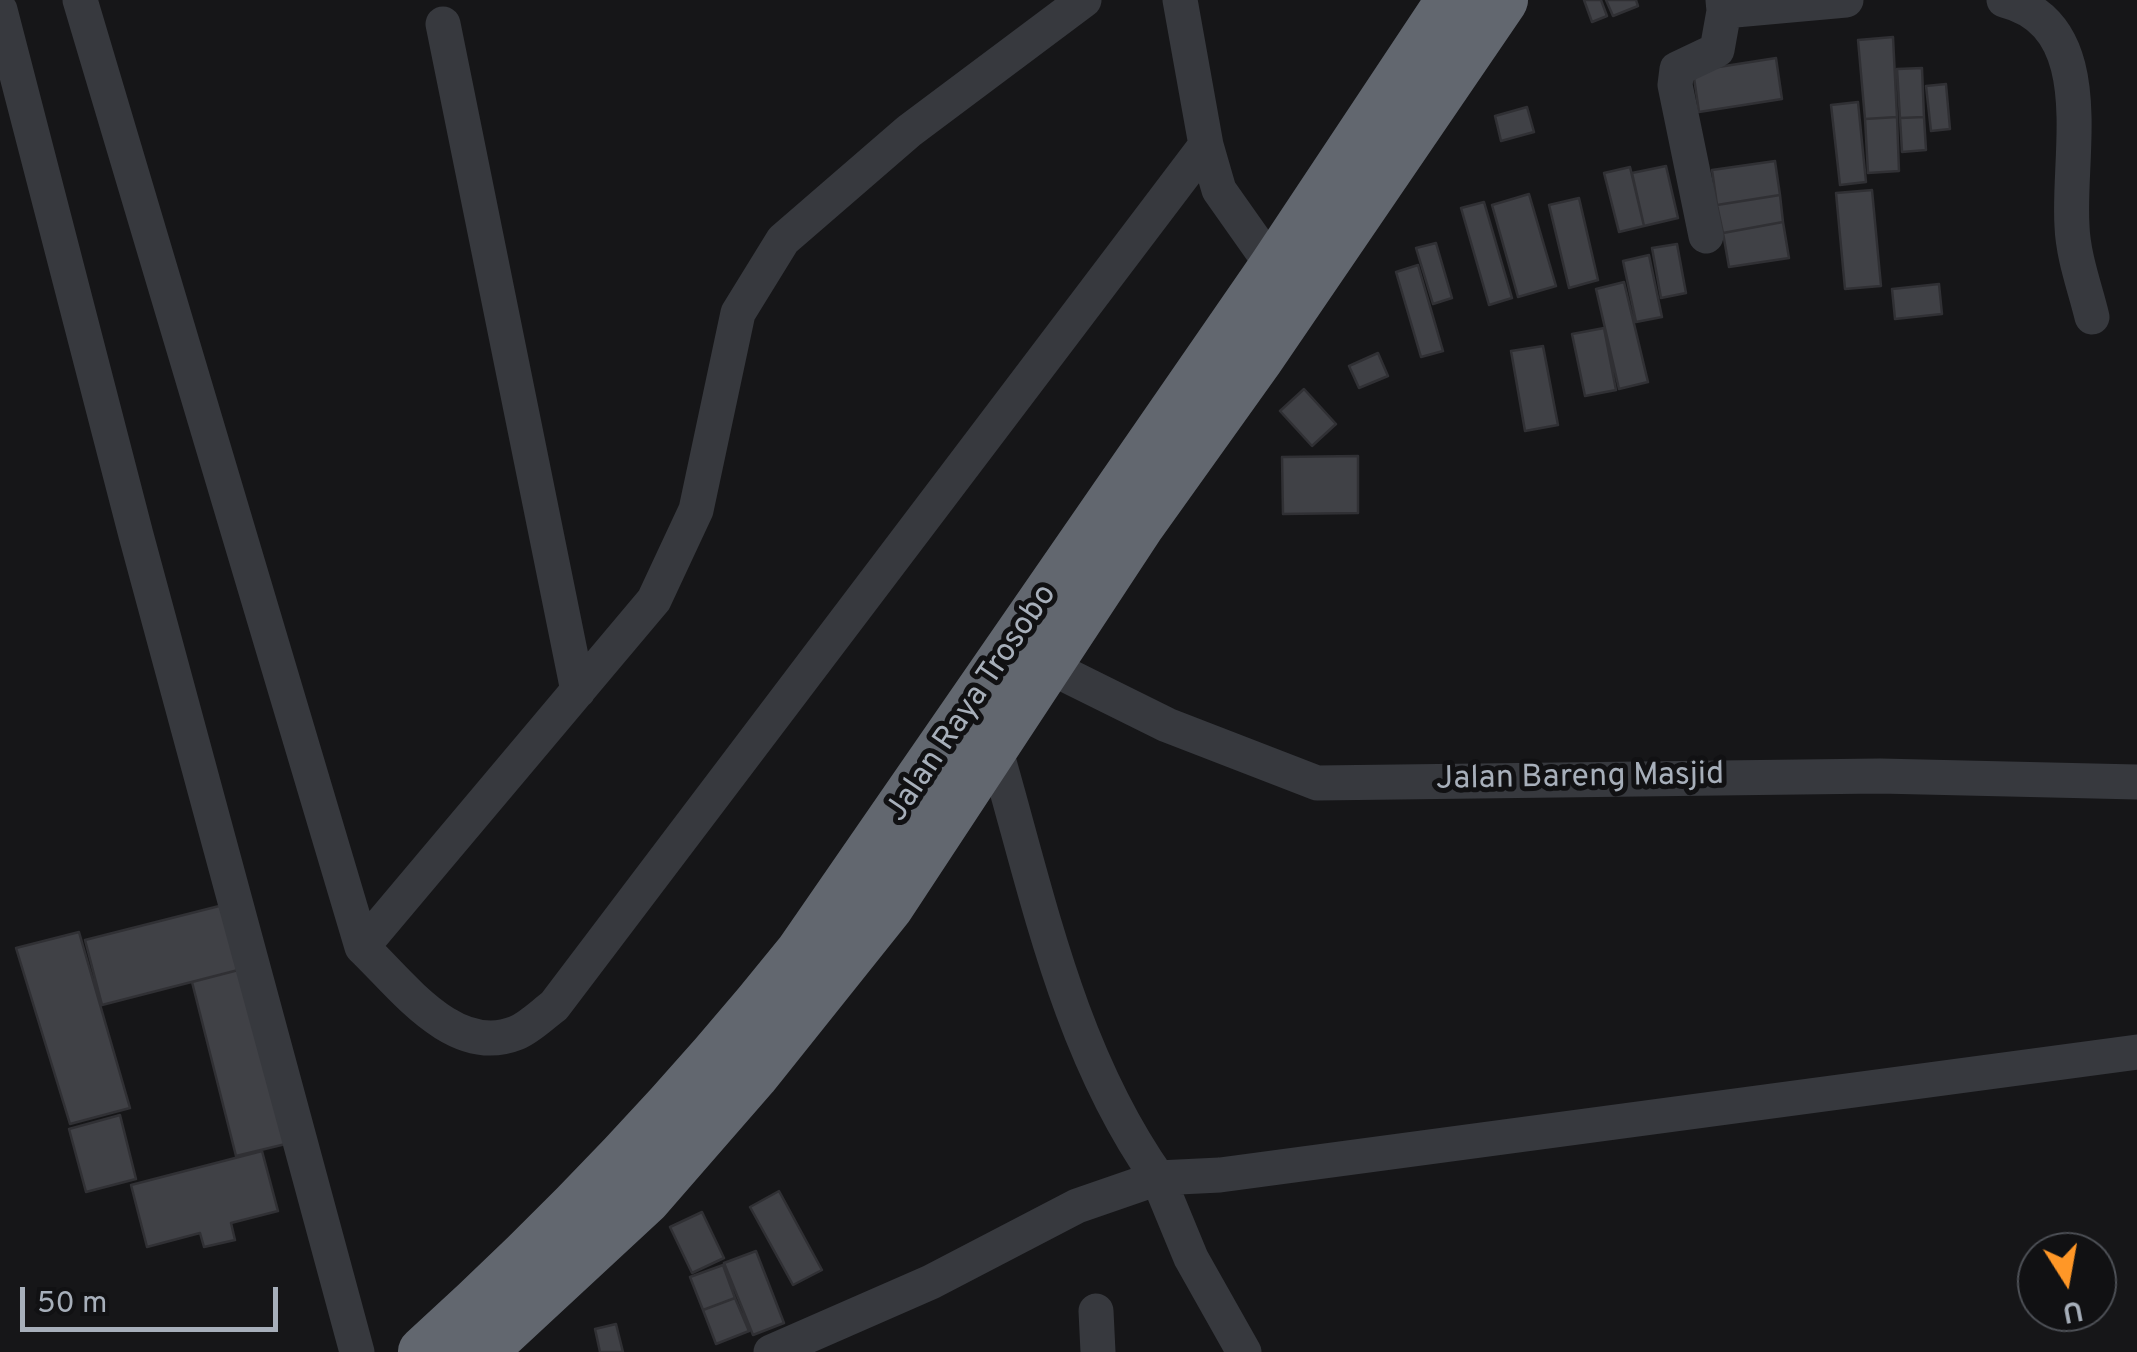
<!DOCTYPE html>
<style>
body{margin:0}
#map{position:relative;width:2137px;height:1352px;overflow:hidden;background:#161618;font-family:Overpass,sans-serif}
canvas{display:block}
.north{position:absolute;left:2017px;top:1232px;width:100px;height:100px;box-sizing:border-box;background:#111113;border:2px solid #4d5056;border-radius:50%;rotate:169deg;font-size:28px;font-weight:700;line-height:40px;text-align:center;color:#a7afba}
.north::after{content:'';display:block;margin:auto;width:35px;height:45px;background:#ff9727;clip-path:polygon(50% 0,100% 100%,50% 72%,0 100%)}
.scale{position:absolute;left:20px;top:1287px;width:258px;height:45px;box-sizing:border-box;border:5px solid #a7afba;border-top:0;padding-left:12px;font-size:30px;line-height:35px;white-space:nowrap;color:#a7afba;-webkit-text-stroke:8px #111113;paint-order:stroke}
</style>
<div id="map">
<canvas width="2137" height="1352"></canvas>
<div class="north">U</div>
<div class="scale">50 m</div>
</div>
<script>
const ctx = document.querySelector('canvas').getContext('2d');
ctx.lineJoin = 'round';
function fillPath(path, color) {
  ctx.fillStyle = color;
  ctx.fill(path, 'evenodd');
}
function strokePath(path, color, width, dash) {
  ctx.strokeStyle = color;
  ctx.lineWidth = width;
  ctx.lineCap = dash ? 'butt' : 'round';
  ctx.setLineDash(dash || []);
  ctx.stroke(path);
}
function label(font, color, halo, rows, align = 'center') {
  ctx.font = font + ' Overpass,sans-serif';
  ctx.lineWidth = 10;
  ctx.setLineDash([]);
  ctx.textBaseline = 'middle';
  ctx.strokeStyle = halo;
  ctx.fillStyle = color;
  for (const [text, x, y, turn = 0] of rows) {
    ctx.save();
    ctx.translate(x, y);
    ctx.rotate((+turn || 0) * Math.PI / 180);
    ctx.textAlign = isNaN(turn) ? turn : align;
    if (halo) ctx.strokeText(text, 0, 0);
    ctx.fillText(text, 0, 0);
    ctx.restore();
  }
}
const building = new Path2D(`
 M1584,0H1601L1607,16L1592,22Z
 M1606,0H1636L1638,6L1613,16Z
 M1893,37L1897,117L1865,119L1858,40Z
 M1776,58L1782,99L1699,112L1693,71Z
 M1922,68L1924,117L1900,118L1897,69Z
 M1946,84L1950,129L1931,131L1926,86Z
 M1858,102L1866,182L1840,185L1831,105Z
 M1527,107L1534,132L1501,141L1495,116Z
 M1897,117L1899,171L1868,173L1865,119Z
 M1924,117L1926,150L1902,152L1900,118Z
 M1775,161L1780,195L1717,205L1712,170Z
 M1666,166L1678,218L1644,226L1632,173Z
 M1630,167L1644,226L1619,232L1604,173Z
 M1872,190L1881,286L1845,289L1836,193Z
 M1529,194L1556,286L1518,297L1492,205Z
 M1780,195L1783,222L1723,233L1717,205Z
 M1579,198L1598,280L1569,288L1549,205Z
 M1484,202L1512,298L1489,305L1461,208Z
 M1783,222L1789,258L1729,267L1723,233Z
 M1436,243L1452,298L1433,304L1416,248Z
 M1677,244L1686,293L1661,298L1652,248Z
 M1649,255L1662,317L1636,322L1623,261Z
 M1418,265L1443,351L1421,357L1396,272Z
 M1624,282L1648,382L1619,389L1596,289Z
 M1939,284L1942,314L1895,319L1892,289Z
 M1604,328L1616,390L1585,396L1572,334Z
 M1543,346L1558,425L1525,431L1511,351Z
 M1378,353L1388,376L1359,388L1349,366Z
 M1304,389L1336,424L1312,446L1280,411Z
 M1358,456V513L1283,514L1282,457Z
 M231,903L250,967L102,1005L85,940Z
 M79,932L130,1108L70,1124L16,948Z
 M250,967L294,1142L236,1156L192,982Z
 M120,1115L136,1179L86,1192L69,1129Z
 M262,1151L278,1211L231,1223L235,1240L204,1247L200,1233L147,1247L131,1185Z
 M779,1191L822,1270L793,1285L750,1207Z
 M702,1212L724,1258L692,1273L670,1227Z
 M756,1251L784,1323L753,1335L724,1263Z
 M723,1265L735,1298L703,1310L690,1277Z
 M735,1298L749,1331L716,1344L703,1310Z
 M616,1324L623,1352H600L595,1329Z`);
fillPath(building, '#404146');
strokePath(building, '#303034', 2.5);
strokePath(new Path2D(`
 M80,0L362,947C402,985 454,1058 516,1033C529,1028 543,1014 554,1006L1206,145
 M1180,0L1206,145L1219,190L1274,268
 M1723,0L1724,11L1846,0
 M2004,0C2102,25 2067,154 2072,226C2073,256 2085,288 2092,317
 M0,10L136,535L357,1352
 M443,24L578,691
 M1706,236L1675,85L1677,69L1717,50L1724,11
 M1048,666L1167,725L1317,783L1880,776L2137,782
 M995,748C1038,896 1068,1050 1158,1178L1220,1175L2137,1052
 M362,947L654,600L696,510L738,313L783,240L909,131L1084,0
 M1096,1311L1098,1352
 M771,1352L931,1282L1077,1206L1158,1178L1191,1258L1244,1352`), '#37393e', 35);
strokePath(new Path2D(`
 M424,1352C561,1228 686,1097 801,953L1274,268L1452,0
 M480,1352L645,1199L753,1075L888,906L1138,526L1258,358L1502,0`), '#62676f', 52);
label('32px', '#a7afba', '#111113', [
 ["Jalan Raya Trosobo",973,704,-56],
 ["Jalan Bareng Masjid",1580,779,-1]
]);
</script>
